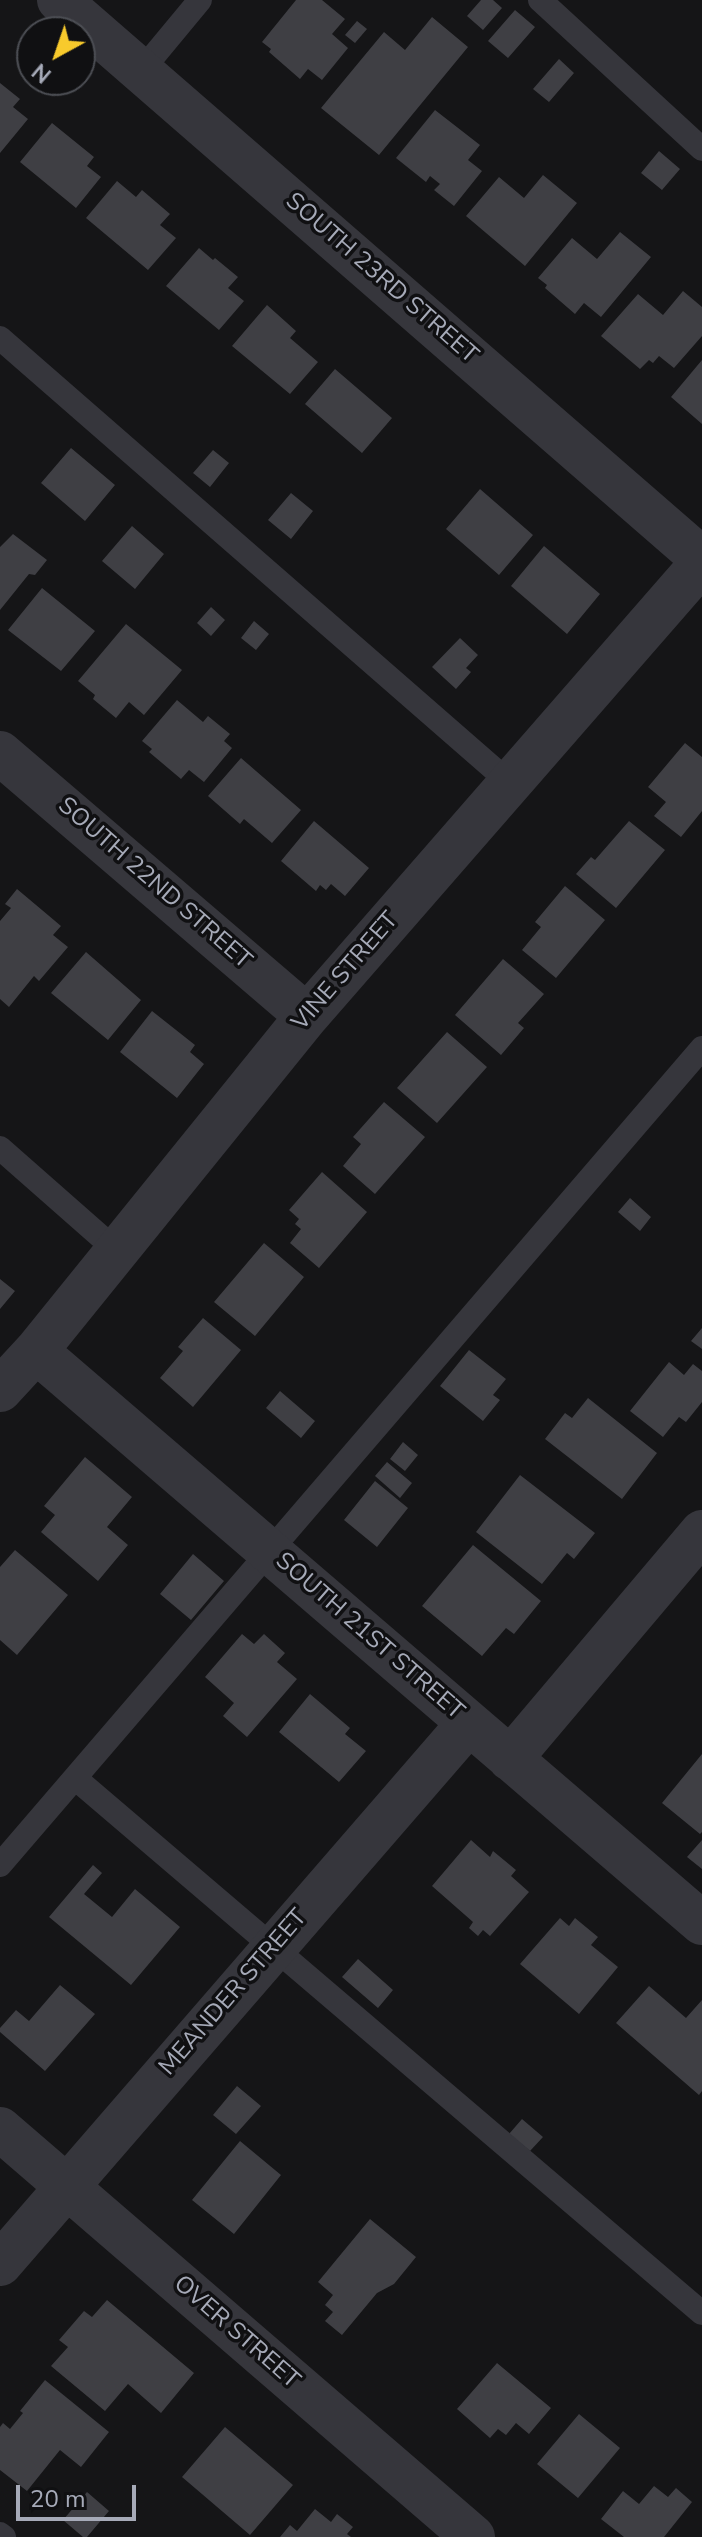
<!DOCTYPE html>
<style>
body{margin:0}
#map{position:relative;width:702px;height:2537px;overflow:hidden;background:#151517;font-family:"Nunito Sans",sans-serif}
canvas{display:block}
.north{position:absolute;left:16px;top:16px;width:80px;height:80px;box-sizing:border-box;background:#101012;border:2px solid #4c4e54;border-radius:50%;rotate:220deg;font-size:22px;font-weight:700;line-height:32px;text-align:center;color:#a6aab8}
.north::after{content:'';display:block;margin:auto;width:28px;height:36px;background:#f8ca2c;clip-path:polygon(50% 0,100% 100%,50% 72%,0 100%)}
.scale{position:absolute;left:16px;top:2485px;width:120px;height:36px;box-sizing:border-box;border:4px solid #a6aab8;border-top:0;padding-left:10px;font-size:24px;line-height:28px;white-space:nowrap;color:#a6aab8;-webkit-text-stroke:6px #101012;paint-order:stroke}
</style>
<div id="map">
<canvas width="702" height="2537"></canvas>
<div class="north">N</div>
<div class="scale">20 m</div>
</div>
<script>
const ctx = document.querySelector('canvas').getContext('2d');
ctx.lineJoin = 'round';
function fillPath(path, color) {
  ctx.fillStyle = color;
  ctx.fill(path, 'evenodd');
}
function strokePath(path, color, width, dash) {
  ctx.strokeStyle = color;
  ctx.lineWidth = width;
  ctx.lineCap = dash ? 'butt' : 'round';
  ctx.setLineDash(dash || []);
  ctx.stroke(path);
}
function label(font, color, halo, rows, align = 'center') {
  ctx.font = font + ' "Nunito Sans",sans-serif';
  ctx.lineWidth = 7;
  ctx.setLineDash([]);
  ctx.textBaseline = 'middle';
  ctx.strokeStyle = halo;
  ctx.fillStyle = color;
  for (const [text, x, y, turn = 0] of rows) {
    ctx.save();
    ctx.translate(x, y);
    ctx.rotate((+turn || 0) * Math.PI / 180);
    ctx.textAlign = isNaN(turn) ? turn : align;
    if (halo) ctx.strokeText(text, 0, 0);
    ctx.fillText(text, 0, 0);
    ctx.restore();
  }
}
fillPath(new Path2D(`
 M296,0H322L345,19L332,34L348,48L322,80L308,69L300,79L269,52L271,49L262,42Z
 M481,0H493L502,8L483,30L467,16Z
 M515,10L535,27L508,58L488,41Z
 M432,17L468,47L379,155L321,108L384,32L405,50Z
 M357,21L367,29L355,43L345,35Z
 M559,59L574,73L549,102L533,89Z
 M0,83L20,99L13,107L28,119L0,153Z
 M435,110L480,145L468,160L482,171L454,206L434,190L440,184L430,176L426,182L396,158Z
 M52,123L94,157L87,166L101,177L76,208L20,162Z
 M659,151L680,169L662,190L641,173Z
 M543,175L577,203L525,266L466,216L499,177L524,198Z
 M117,181L136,197L142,190L170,214L160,225L176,238L148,270L86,218Z
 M620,232L651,257L601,317L584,303L575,314L545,288L547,285L538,278L572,238L597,259Z
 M199,248L213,260L215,258L238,277L228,288L244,301L219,330L166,286Z
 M683,291L702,307V336L674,368L659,356L653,363L649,360L640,369L601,336L638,294L663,315Z
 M267,305L296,331L290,338L318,362L290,394L232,346Z
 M702,360V424L671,397Z
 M335,369L392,418L362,453L305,404Z
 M71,448L115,485L85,521L41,483Z
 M213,450L229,463L210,487L193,473Z
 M480,489L533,535L499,575L446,529Z
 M291,493L313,511L291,539L268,520Z
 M132,526L164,554L135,589L102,561Z
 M13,534L47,560L35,575L29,574L0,610V547Z
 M544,546L600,594L567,634L511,586Z
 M42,588L95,631L61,671L8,630Z
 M211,607L225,620L211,636L197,623Z
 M254,621L269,634L256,650L241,638Z
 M126,624L182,670L144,715L129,702L116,718L93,699L95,695L78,681Z
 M460,638L478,655L466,668L471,672L456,689L432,667Z
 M177,700L203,722L208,716L230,734L224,741L232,748L204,782L189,770L181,779L149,752L152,749L142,741Z
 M685,743L702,757V811L681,837L654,816L666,802L648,787Z
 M241,758L301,810L272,843L244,819L240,824L208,796Z
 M314,821L369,868L345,896L331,884L326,890L320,885L316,891L281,861Z
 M629,821L665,850L616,908L576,874L591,857L595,860Z
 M565,886L605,920L556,978L522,950L541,927L535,922Z
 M17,889L61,926L53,935L68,947L39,981L34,976L9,1007L0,999V921L11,908L5,904Z
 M86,952L141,1000L108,1040L51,993Z
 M503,959L544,994L518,1023L524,1028L501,1055L455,1015Z
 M152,1011L195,1045L190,1052L204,1064L177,1098L120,1052Z
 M447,1032L487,1067L437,1123L397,1088Z
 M384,1102L425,1137L375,1194L343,1166L361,1144L353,1137Z
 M322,1172L367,1212L319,1268L290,1243L301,1229L295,1224L299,1219L289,1210Z
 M630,1198L651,1217L640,1231L618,1212Z
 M264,1243L304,1277L255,1336L214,1302Z
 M0,1279L15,1291L0,1309Z
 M203,1318L241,1350L193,1407L160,1378L183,1351L178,1347Z
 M702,1328V1349L691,1341Z
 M469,1350L506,1379L493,1395L500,1400L483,1421L440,1386Z
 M669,1362L684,1375L693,1364L702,1371V1402L686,1422L679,1417L663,1437L630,1411Z
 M280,1391L315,1421L301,1438L266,1408Z
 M588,1398L657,1453L622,1499L545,1439L565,1413L572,1418Z
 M403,1442L418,1455L405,1471L390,1459Z
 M85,1457L132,1497L107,1527L128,1545L98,1581L41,1532L55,1515L44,1506Z
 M387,1462L412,1483L400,1498L375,1476Z
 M520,1475L595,1533L574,1559L567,1553L542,1584L476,1532Z
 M375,1481L408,1508L377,1547L344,1520Z
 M473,1545L541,1601L514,1634L506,1628L482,1656L422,1606Z
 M15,1550L68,1595L17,1655L0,1640V1567Z
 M193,1554L224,1581L191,1620L160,1594Z
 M242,1634L254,1644L264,1634L285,1653L277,1662L297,1679L247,1737L223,1716L234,1703L205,1677Z
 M310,1694L350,1728L345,1734L366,1751L339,1782L279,1732Z
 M702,1754V1832L700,1834L662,1803Z
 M471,1840L490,1857L493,1851L516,1870L511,1876L529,1892L490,1936L483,1930L478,1936L469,1928L473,1922L432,1886Z
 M702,1840V1869L687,1857Z
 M93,1865L102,1873L84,1894L112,1917L135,1889L180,1927L131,1985L49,1917Z
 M560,1918L569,1926L575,1918L598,1937L591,1945L618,1967L579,2014L520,1964Z
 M358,1959L393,1990L378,2008L342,1977Z
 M60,1985L95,2014L45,2071L0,2032V2028L16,2010L29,2021Z
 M649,1986L686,2018L702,2000V2091L699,2095L616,2023Z
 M237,2086L261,2106L236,2134L213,2115Z
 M522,2119L543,2137L530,2151L509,2134Z
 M240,2141L281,2175L234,2234L192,2200Z
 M370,2219L416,2257L394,2284L377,2293L342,2335L325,2321L333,2312L325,2305L333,2295L318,2282Z
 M107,2300L194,2373L161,2413L128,2384L105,2411L51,2366L68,2347L59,2340L84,2311L92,2317Z
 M497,2363L551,2408L529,2434L516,2423L506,2435L498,2429L490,2438L457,2409Z
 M45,2380L109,2432L81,2467L60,2450L27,2491L0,2470V2427L3,2423L10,2429L23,2413L20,2411Z
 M579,2414L620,2448L578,2498L537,2464Z
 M225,2427L293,2485L250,2535L182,2477Z
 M654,2486L668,2497L676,2488L692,2502L664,2537H624L601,2519L623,2491L639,2504Z
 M87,2492L109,2511L87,2537H83L63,2520Z
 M315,2509L331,2522L337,2514L353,2527L347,2534L351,2537H280L290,2525L297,2531Z`), '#3f3f44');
strokePath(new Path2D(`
 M540,0L702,149
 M142,70L200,0
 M0,338L510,783
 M0,1148L117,1251
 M75,1778L702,2313
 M0,1865L702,1048
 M0,2534L4,2537`), '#36363c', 24);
strokePath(new Path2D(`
 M59,0L702,559
 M0,753L307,1016
 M36,1351L702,1923
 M0,1390L36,1351L307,1016L702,563
 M510,1759L702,1532
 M0,2129L473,2537
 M0,2264L469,1723`), '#36363c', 44);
label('24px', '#a6aab8', '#101012', [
 ["SOUTH 23RD STREET",381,279,41],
 ["SOUTH 22ND STREET",154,884,41],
 ["VINE STREET",346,972,-49],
 ["SOUTH 21ST STREET",369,1637,41],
 ["MEANDER STREET",234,1993,-49],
 ["OVER STREET",236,2333,41]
]);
</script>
